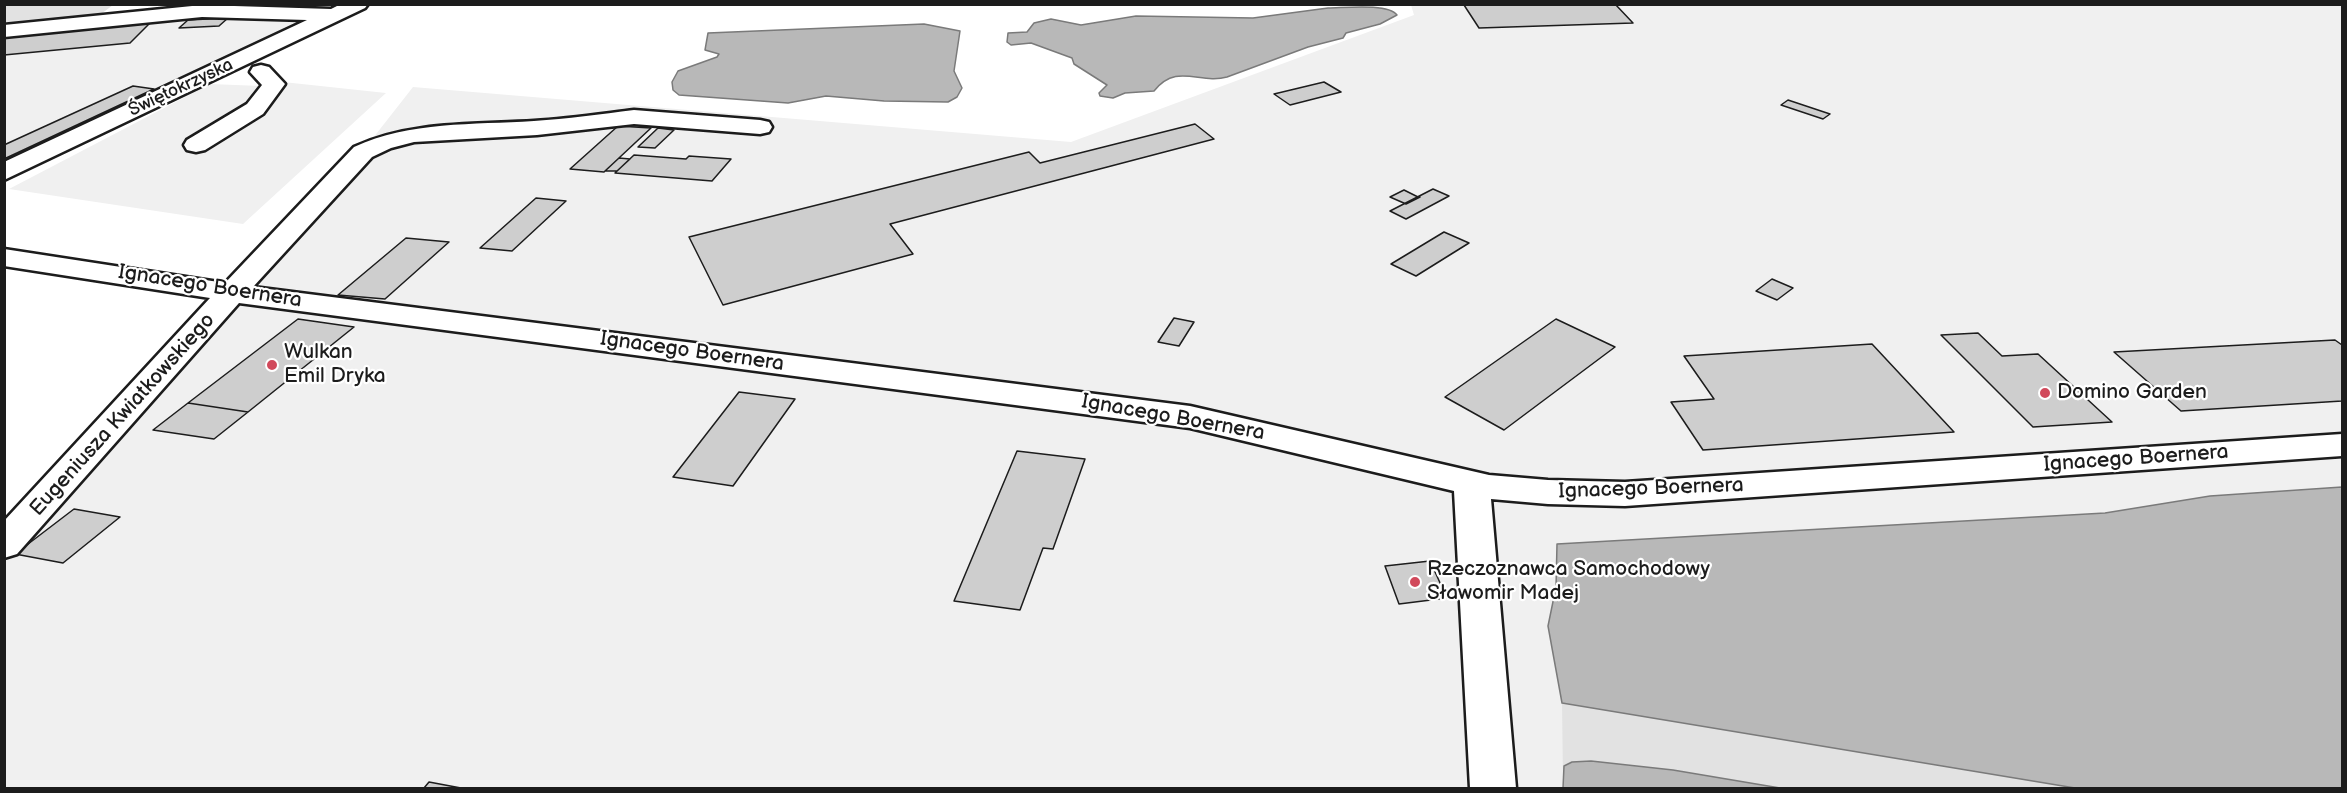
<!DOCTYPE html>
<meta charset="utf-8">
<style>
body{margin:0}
#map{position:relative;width:2347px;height:793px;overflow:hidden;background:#fff;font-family:"Balsamiq Sans",sans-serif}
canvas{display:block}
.frame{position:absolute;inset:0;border:6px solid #1c1c1c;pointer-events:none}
</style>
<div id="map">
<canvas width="2347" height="793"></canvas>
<div class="frame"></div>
</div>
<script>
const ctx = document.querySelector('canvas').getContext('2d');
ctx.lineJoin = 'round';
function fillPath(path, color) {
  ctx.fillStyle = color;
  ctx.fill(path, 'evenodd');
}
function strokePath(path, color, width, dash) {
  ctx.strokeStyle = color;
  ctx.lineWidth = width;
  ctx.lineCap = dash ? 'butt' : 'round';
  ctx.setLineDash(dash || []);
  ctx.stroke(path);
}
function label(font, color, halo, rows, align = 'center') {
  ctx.font = font + ' "Balsamiq Sans",sans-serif';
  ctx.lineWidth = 4.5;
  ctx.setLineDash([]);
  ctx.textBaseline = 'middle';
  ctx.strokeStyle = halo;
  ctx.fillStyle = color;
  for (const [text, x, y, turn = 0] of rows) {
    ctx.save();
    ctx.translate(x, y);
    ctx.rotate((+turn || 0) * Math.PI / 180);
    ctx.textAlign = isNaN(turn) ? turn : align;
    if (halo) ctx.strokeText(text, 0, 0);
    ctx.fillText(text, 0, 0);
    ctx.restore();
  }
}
fillPath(new Path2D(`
 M196,4L243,5L325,10L5,161L4,25Z
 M1411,5H2342V788H5L4,545L355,161L413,87L1071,142L1414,15Z
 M283,82L386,93L243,224L9,189L210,84L261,86Z`), '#f0f0f0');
fillPath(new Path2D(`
 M4,5H113L101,14L5,25Z
 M1562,703L2079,788H1745L1591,762L1563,779Z`), '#e2e2e2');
const water = new Path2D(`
 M1328,8C1344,8 1388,3 1397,15L1380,24L1346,33L1343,38L1308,47L1227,77C1200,85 1177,62 1154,91L1125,93L1113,98L1100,96L1099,93L1107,85L1074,64L1072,58L1031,43L1011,45L1007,42L1008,33L1027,32L1034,23L1051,19L1081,25L1136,16L1253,18Z
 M924,24L960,31L954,71L962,88L957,97L948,102L884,101L826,96L788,103L679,95L673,90L672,82L678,71L717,57L719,54L705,50L708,33Z
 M2342,487V788H2075L1562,703L1548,626L1556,587L1557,544L2105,513L2210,496Z
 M1591,761L1673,770L1780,788H1563L1564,766L1572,762Z`);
fillPath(water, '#b8b8b8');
strokePath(water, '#7a7a7a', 1.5);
const building = new Path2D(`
 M1615,4L1633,23L1479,28L1464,5Z
 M228,18L219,26L179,28L188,20Z
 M150,23L130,43L4,55V35Z
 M1324,82L1341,92L1290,105L1274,94Z
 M133,86L154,89L4,159V145Z
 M1788,100L1830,114L1823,119L1781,105Z
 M1195,124L1214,139L890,224L913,254L723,305L689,237L1029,152L1040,163Z
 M618,126L651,128L604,172L570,169Z
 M658,128L674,130L655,148L638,147Z
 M634,155L686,159L689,156L731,159L712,181L615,173Z
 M619,158L630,159L617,171H605Z
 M1433,189L1449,196L1406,219L1390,211Z
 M1404,190L1418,197H1420L1406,204L1390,197Z
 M536,198L566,201L512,251L480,248Z
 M1444,232L1469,243L1416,276L1391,264Z
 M406,238L449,242L385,299L338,295Z
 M1772,279L1793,288L1777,300L1756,291Z
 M1174,318L1194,322L1179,346L1158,342Z
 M298,319L354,327L248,412L188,403Z
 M1556,319L1615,347L1504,430L1445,397Z
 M1978,333L2002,356L2038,354L2112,422L2033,427L1941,335Z
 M2335,340L2342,345V401L2181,411L2114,352Z
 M1872,344L1954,432L1703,450L1671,402L1714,399L1684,356Z
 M739,392L795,399L733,486L673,477Z
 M188,403L248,412L214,439L153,430Z
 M1017,451L1085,459L1053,549L1043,548L1020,610L954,601Z
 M74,509L120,517L63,563L15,554Z
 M1430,561L1447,598L1399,604L1385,566Z
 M429,782L461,788H424Z`);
fillPath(building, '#cecece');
strokePath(building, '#1c1c1c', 1.5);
const minor = new Path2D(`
 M341,4H368L365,8L4,180V162L307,20L202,17L4,37V25L202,5L331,9Z
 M261,65L269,67L285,84L263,114L205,150L196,152L187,150L184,145L187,140L247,104L262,85L250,72L253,67Z
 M634,110L760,120L769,122L772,127L769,132L760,134L634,124L537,135L414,142L391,148L372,157L253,287L1190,406L1489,475L1548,480L1625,482L2342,434V456L1625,506L1548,504L1491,499L1516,788H1470L1454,491L1190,428L239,303L17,554L4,558V521L210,298L4,266V249L225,283L354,147C410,121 473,125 534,121C567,119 601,114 634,110Z`);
strokePath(minor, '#1c1c1c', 5);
fillPath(minor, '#fff');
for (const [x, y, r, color] of [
 [272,365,6,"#d1495b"],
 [2045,393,6,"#d1495b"],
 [1415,582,6,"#d1495b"]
]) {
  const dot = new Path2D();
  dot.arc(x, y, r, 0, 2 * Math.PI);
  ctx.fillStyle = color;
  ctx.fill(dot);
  strokePath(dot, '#fff', 2);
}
label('18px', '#1c1c1c', '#fff', [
 ["Świętokrzyska",181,88,-25]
]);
label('21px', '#1c1c1c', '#fff', [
 ["Ignacego Boernera",210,287,9],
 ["Ignacego Boernera",692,352,8],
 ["Eugeniusza Kwiatkowskiego",123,415,-48],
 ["Ignacego Boernera",1173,418,10],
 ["Ignacego Boernera",2136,459,-4],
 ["Ignacego Boernera",1651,489,-2]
]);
label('21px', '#1c1c1c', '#fff', [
 ["Wulkan",284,353],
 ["Emil Dryka",284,377],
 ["Domino Garden",2057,393],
 ["Rzeczoznawca Samochodowy",1427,570],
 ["Sławomir Madej",1427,594]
], 'left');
</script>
